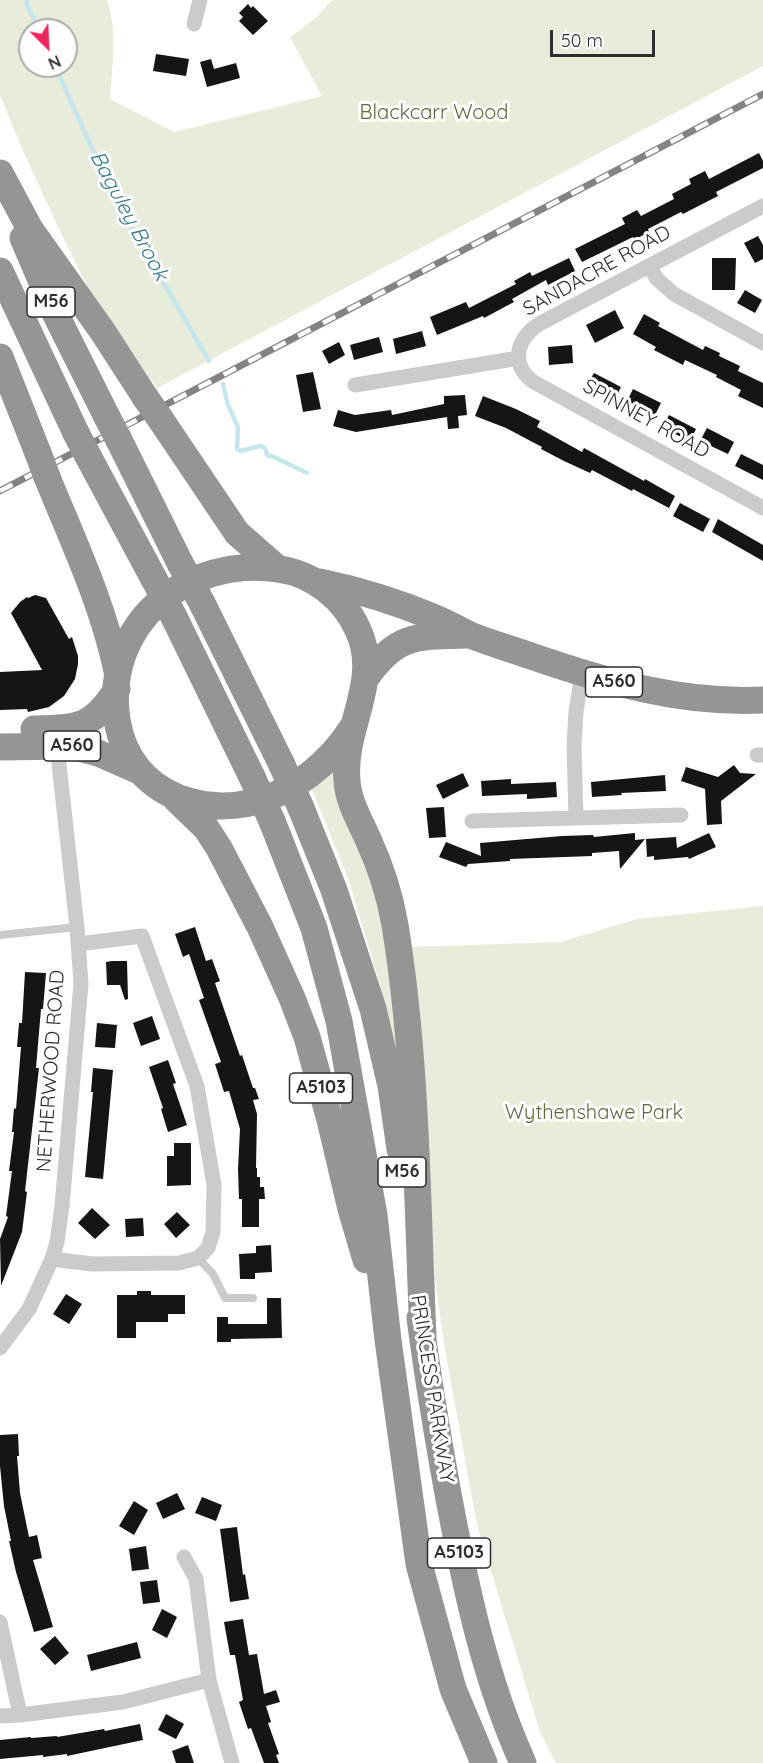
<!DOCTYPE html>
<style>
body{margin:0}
#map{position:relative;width:763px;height:1763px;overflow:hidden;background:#fff;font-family:Quicksand,sans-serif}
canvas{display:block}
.north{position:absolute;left:18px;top:18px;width:60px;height:60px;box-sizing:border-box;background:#fff;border:2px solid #ababab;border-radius:50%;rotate:156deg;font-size:16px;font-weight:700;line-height:24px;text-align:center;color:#2e2e2e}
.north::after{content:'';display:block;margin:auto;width:21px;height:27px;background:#ef265d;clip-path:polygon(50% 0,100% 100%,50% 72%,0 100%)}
.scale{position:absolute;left:550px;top:30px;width:105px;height:27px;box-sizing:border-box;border:3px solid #2e2e2e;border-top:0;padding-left:8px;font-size:18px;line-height:21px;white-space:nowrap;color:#2e2e2e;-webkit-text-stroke:4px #fff;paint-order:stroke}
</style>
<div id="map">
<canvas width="763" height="1763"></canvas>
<div class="north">N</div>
<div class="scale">50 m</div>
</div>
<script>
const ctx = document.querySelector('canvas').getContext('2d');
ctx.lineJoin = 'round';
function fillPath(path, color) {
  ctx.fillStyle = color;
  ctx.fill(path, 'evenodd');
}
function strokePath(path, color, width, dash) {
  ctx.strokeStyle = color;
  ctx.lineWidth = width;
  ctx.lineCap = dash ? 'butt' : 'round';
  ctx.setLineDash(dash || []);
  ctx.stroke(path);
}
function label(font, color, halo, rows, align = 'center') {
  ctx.font = font + ' Quicksand,sans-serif';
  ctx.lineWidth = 6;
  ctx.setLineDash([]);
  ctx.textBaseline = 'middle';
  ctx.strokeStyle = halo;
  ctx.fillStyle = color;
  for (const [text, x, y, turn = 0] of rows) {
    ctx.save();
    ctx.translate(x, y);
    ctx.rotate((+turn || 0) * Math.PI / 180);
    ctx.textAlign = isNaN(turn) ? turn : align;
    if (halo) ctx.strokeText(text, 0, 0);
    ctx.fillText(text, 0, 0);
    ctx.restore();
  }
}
fillPath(new Path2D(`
 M0,0H107C118,31 112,67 110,99L174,132L322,96L290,37L316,18L332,0H763V66L157,388L99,310L60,231L23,151L0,95ZM30,30H66V66H30Z
 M337,765L373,879L390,971L400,1076L377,975L348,878L311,787Z
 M763,906V1763H556L540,1732L477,1525L444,1344L435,1279L431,1206L410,947L561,942L637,919Z`), '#e8ecda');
strokePath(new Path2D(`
 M27,0V5L39,30
 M55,66L115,199L209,361
 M223,384L228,405L238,427L237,449L240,451L260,446L265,448L267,455L274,457L307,473`), '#c5e6ed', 4.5);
fillPath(new Path2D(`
 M248,4L251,8L253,6L268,21L253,35L239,21L243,17L239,13Z
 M156,54L189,59L186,76L153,71Z
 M211,59L214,69L236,63L240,78L207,87L200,62Z
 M759,153L763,161V168L716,192L718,196L683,214L681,212L648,229L649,232L634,240L633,237L582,262L575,249L625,224L622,218L637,210L641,216L674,199L672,194L691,184L689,179L705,171L709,179Z
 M758,236L763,245V259L755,263L744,243Z
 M569,258L575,271L548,285L546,280L512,299L514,302L484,318L483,316L437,335L430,317L466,302L469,308L516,284L514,281L530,272L532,276Z
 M712,258H736L735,290H712Z
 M745,290L762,300L755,313L737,303Z
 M615,310L624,328L595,343L586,325Z
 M644,314L660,323L658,326L703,350L705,346L720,353L719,356L740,366L738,371L763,383V408L738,396L741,390L716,377L717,375L685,360L683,365L654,350L656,347L633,334Z
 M422,331L426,346L396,354L393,339Z
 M379,337L383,352L354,360L350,345Z
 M339,342L345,355L329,364L322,351Z
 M572,345L573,363L549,365L548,347Z
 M313,372L321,409L303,412L296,375Z
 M594,373L621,387L615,399L587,385Z
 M633,389L661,403L655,415L627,401Z
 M465,395L467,415L458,416L459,428L448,429L447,417L356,432L333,426L338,410L355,415L391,410L392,415L444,404V396Z
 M483,396L516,409L540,421L537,427L582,452L584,448L644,481L645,479L675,496L669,508L633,489L632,491L592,470L590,473L564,461L541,449L542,447L506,428L475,416Z
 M669,415L696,429L690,441L662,428Z
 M707,428L734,442L728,454L700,441Z
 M741,454L763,465V480L735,466Z
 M680,503L710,519L703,532L673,516Z
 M718,519L763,545V561L712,532Z
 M35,595L46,598L69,639L72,637L78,656V664L75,679L64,696L49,707L28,712L27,709L0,710V672L42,670L11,613L20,602L27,597L28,598Z
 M734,765L740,773L756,774L721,801L722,824L707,825L705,789L681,781L686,767L718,777Z
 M463,773L469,786L443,799L436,785Z
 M665,775L666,791L621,793L622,795L592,797L591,782Z
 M511,779V784L556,782L557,797L527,799V794L482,796L481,781Z
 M444,807L446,837L429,838L426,808Z
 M635,833V840L645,839L620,869L619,851L592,853V856L510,859V861L468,864L466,867L439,857L446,842L481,856L480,843L562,836L593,835L594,837Z
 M709,833L716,847L689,859L688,857L654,860V856L647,857L646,839L676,837L677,848Z
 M195,927L206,961L212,959L220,981L215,983L240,1056L242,1055L253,1088H255L259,1099L253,1100L257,1114L256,1168H257V1177H260V1187H264L265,1199H259V1227H242V1199H239L238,1169L240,1129L229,1091L224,1092L215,1064L221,1062L199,1000L204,998L189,954L183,957L175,934Z
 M112,961H127L128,999L125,1000L120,985H107L106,962Z
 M25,972L46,973L43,1009H41L36,1068H39L25,1191L27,1192L22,1232L1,1286L0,1239L8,1217L6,1216L12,1171H9L14,1132H12L14,1108L16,1109L21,1047H17L19,1023H22Z
 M152,1016L160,1039L141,1046L133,1023Z
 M97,1023L117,1025L115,1048L95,1047Z
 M168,1060L176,1083L173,1084L187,1125L168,1132L161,1109L163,1108L149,1067Z
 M93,1068L113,1070L103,1179L85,1177L93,1092H91Z
 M174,1143H191V1185L167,1186V1156H174Z
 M92,1208L110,1225L95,1239L78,1223Z
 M177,1212L190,1225L176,1238L164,1224Z
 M143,1218L144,1236L126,1237L125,1219Z
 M271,1245L272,1272L255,1273V1279H240L239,1254L256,1253V1246Z
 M137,1291H151V1295H185V1314H168V1322H136V1338H117V1295H137Z
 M66,1294L82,1304L69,1324L53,1314Z
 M267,1298H281L282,1338L231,1339V1342H217V1317H228V1324H267Z
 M18,1434L19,1456H17L20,1493L29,1537L37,1535L42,1558L33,1560L53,1627L34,1632L16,1572L9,1541H11L4,1506L0,1466V1435Z
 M177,1493L185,1509L163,1519L156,1503Z
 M202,1497L222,1505L216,1521L195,1513Z
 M134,1501L148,1510L134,1535L119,1526Z
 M237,1527L243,1575L245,1574L249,1599L230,1602L220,1529Z
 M146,1546L149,1569L132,1571L129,1549Z
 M157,1580L160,1602L143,1604L140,1582Z
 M162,1609L177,1617L167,1638L152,1630Z
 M243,1619L249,1655L257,1654L264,1694L276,1690L280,1702L266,1706L271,1722L268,1723L279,1754L276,1755L279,1763H264L251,1728L248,1729L239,1702L243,1700L235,1655H230L224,1622Z
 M55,1636L69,1653L55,1665L40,1649Z
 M137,1642L141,1658L91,1671L87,1655Z
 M166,1714L184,1724L176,1739L158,1730Z
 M140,1724L143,1740L67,1756V1754L43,1757V1755L0,1759V1740L31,1737V1738L57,1736V1737L104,1729L105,1731Z
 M188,1745L194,1763H176L172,1751Z`), '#151515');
strokePath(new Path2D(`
 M0,935L77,927
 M198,1258L213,1274L225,1298H253`), '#cbcbcb', 8);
strokePath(new Path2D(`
 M194,24L200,0
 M763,206L539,324C518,338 509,362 532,381L763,508
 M649,266L657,279L674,294L763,343
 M355,385L519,358
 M757,755H763
 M576,818L574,745L576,712L582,674
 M472,821L681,815
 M52,1259L92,1264L179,1263L198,1258L208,1248L213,1232L214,1185L197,1086L142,936L78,944
 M0,1348L29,1309L52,1259L57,1242L62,1206L81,984L77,927L57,746
 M184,1557L196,1579L209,1680L232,1763
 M0,1622L20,1715
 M0,1716L20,1715L123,1702L209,1680`), '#cbcbcb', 15);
strokePath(new Path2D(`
 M0,173L30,229L103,332L145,397
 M23,238L56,315L107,417
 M0,271L76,433
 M0,357L38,453
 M161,420L237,533L277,568
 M119,440L180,563
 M88,456L154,579
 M47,477C73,541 103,604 117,671
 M320,582C358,590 397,602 433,617C446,622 458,629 470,635C490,643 511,649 531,656C606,682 683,704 763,700
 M202,603L282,765
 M174,617L252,777
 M366,678C396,634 418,636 467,635
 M352,728C330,763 294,792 254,802C229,808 203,807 179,798C144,784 123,756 117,720C103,623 186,556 278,569C312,573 344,598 358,630C382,681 342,728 347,780C348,801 359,819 368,839C380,865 390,896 395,925C417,1061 417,1199 423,1336
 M34,729C77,728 93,728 117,689
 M0,747L71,746L98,753L139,771
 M176,799L206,828L219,848L260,927L292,998L307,1037L330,1120L351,1209L366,1260
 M301,808L334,890L373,1009L391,1086L400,1149
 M272,821L314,928L339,1021L374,1215L388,1340L419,1564L453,1689L484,1763
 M420,1318C428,1379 438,1439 449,1499C466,1589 485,1679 523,1763`), '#959595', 27);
const rail = new Path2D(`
 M0,491L763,94`);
strokePath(rail, '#838383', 7);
strokePath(rail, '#fff', 4.5, [14]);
strokePath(new Path2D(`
 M145,397L161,420
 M107,417L119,440
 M76,433L88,456
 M38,453L47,477
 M180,563L202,603
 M154,579L174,617
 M282,765L301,808
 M252,777L272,821`), '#959595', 27);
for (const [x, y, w] of [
 [51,302,48],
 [614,682,57],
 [72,746,57],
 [321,1088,63],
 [402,1172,48],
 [459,1553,63]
]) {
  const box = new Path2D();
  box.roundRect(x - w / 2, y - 15, w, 30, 4.5);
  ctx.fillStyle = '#fff';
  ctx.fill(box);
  strokePath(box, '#2e2e2e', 1.5);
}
label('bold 18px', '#2e2e2e', null, [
 ["M56",51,302],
 ["A560",614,682],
 ["A560",72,746],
 ["A5103",321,1088],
 ["M56",402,1172],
 ["A5103",459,1553]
]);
label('20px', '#5b6c39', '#fff', [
 ["Blackcarr Wood",434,113],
 ["Wythenshawe Park",594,1113]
]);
label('20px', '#2e2e2e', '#fff', [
 ["SANDACRE ROAD",597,271,-29],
 ["SPINNEY ROAD",646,419,29],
 ["NETHERWOOD ROAD",51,1071,-86],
 ["PRINCESS PARKWAY",432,1389,81]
]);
label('italic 21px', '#357d8d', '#fff', [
 ["Baguley Brook",129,216,62]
]);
</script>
